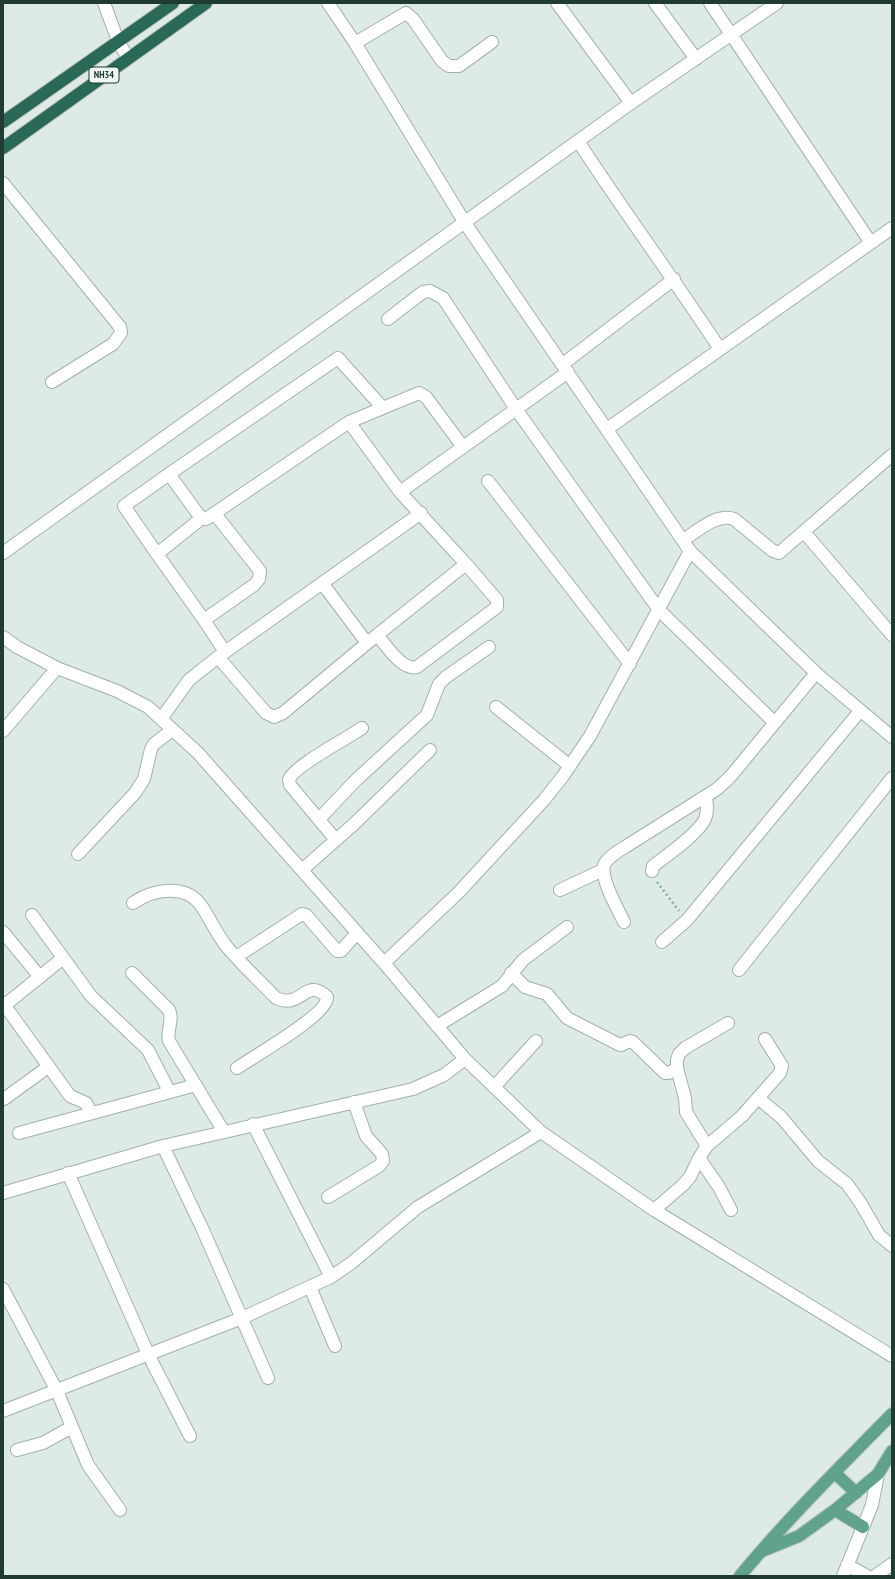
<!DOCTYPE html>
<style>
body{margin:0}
#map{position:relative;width:895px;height:1579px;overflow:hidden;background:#deeae4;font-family:"PT Sans Narrow",sans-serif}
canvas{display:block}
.frame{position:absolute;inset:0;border:4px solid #1f3b32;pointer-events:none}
</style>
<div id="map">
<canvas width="895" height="1579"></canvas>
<div class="frame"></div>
</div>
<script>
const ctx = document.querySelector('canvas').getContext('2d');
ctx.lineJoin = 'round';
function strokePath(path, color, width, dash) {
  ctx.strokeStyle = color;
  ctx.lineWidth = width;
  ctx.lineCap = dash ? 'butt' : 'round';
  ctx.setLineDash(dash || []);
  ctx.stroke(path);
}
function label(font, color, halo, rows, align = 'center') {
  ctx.font = font + ' "PT Sans Narrow",sans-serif';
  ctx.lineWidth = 3;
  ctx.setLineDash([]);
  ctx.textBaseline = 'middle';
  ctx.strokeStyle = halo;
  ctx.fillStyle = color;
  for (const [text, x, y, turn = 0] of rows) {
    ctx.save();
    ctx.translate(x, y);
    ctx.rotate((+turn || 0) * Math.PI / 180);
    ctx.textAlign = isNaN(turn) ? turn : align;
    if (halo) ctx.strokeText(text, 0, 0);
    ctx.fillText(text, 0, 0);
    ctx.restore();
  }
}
const minor = new Path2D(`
 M104,3L118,41L128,58
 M328,3L355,43L465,223L690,551L816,673L892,737
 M557,3L631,103
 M655,3L696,59
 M710,3L871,243
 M355,43L406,13L413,19L442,61L449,66H459L492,42
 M578,141C624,212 674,279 720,349
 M3,183L120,327L121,333L113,344L52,382
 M388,319L423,292L430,291L443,298L516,409L659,610L774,722
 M563,364L674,279
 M382,407L338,358L169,474L198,514L202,518L206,519L349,422L400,492L568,372
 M349,422L419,393L426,397L463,447
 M607,429L892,228
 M488,481L630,664
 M400,492L466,564L377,635C387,646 402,671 417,667L497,607V600L466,564
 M202,518L157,554L204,620L254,585L259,579L260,571L215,514
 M804,532L892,635
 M683,540C698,531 716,513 734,519L773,551L779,553L892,455
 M3,553L631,103L777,3
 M157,554L124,506L169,474
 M322,583L367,643
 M204,620L225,652L220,656
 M3,637L17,647L57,668L117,691L148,707L198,753L384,963L465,1059L541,1132L654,1210L892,1356
 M225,652L421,513
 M496,707L570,766
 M161,719L189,680L218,657L266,713L274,717L283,713L377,635
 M3,731L57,668
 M319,819L356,780L427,715L439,684L446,677L489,647
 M336,840L290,785L289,780C292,767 348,738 362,728
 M78,854L135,793L144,779L151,749L154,744L172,730
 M302,870L354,824L430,750
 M652,871L653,866C666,856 699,833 705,819C708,812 707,805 706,797
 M560,890L603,870
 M133,903C153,889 187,883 202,907C211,920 217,935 227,947C242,965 260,981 276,998C302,1010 305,976 327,997C329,1014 253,1057 237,1068
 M32,915L91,996L148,1050L169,1091
 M624,922C618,909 598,876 605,863C610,856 618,851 625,847L717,789L730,777L816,673
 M3,932L40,977
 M662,942L687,920L860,711
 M236,957L302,914L306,915L337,951H341L357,933
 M384,963L458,893L544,800L563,776L590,736L690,551
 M739,970L892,778
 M132,973L169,1010C174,1020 166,1031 169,1041L224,1132
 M511,973L525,987L547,994L567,1018L618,1044L621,1045L630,1041L633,1042L665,1073H669L677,1068
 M3,1003L70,1096L86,1103L91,1113
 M5,1005L63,958
 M437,1026L502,986L523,960L567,927
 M494,1087L536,1041
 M758,1098L781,1117L818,1161L847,1184L860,1202L879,1235L892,1246
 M4,1099L48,1067
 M253,1124L331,1277
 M19,1133L196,1085
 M163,1146L203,1230L268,1378
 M707,1146L686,1112L685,1098L677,1068V1060L679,1054L685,1048L728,1023
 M699,1158L719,1187L731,1210
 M68,1173L149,1356L190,1436
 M3,1193L163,1146L413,1089L444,1075L465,1059
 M328,1197L379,1166L383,1161L382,1154L366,1136L354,1102
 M654,1210L683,1185L690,1177L699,1158L707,1146L742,1116L780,1073L782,1066L765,1039
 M310,1287L335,1346
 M3,1289L57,1391L88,1465L120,1510
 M3,1411L242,1318L331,1277L350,1264L418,1207L541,1132
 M17,1450L43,1443L72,1427
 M847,1565L867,1576
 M843,1576L872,1505L878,1474
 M875,1576L892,1564`);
const major = new Path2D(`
 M835,1473L856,1493
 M835,1510L863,1527
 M762,1551L799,1536L835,1510L878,1474L892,1451
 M740,1576C787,1519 840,1467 892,1414`);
const highway = new Path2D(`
 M3,122L173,3
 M3,148L206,3`);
strokePath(minor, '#a1b2ab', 14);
strokePath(major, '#bcc4c2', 14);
strokePath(highway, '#bcc4c2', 14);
strokePath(new Path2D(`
 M657,882L679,911`), '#7daf9e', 2.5, [2, 3]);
strokePath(minor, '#fff', 12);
strokePath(major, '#61a28e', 12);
strokePath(highway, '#2a6858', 12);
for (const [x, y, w] of [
 [104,75,30]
]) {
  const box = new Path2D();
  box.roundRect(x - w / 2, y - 8, w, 16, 3);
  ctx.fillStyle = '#eff7f2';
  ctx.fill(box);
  strokePath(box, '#1f3b32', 1);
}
label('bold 10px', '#1f3b32', null, [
 ["NH34",104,75]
]);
</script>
